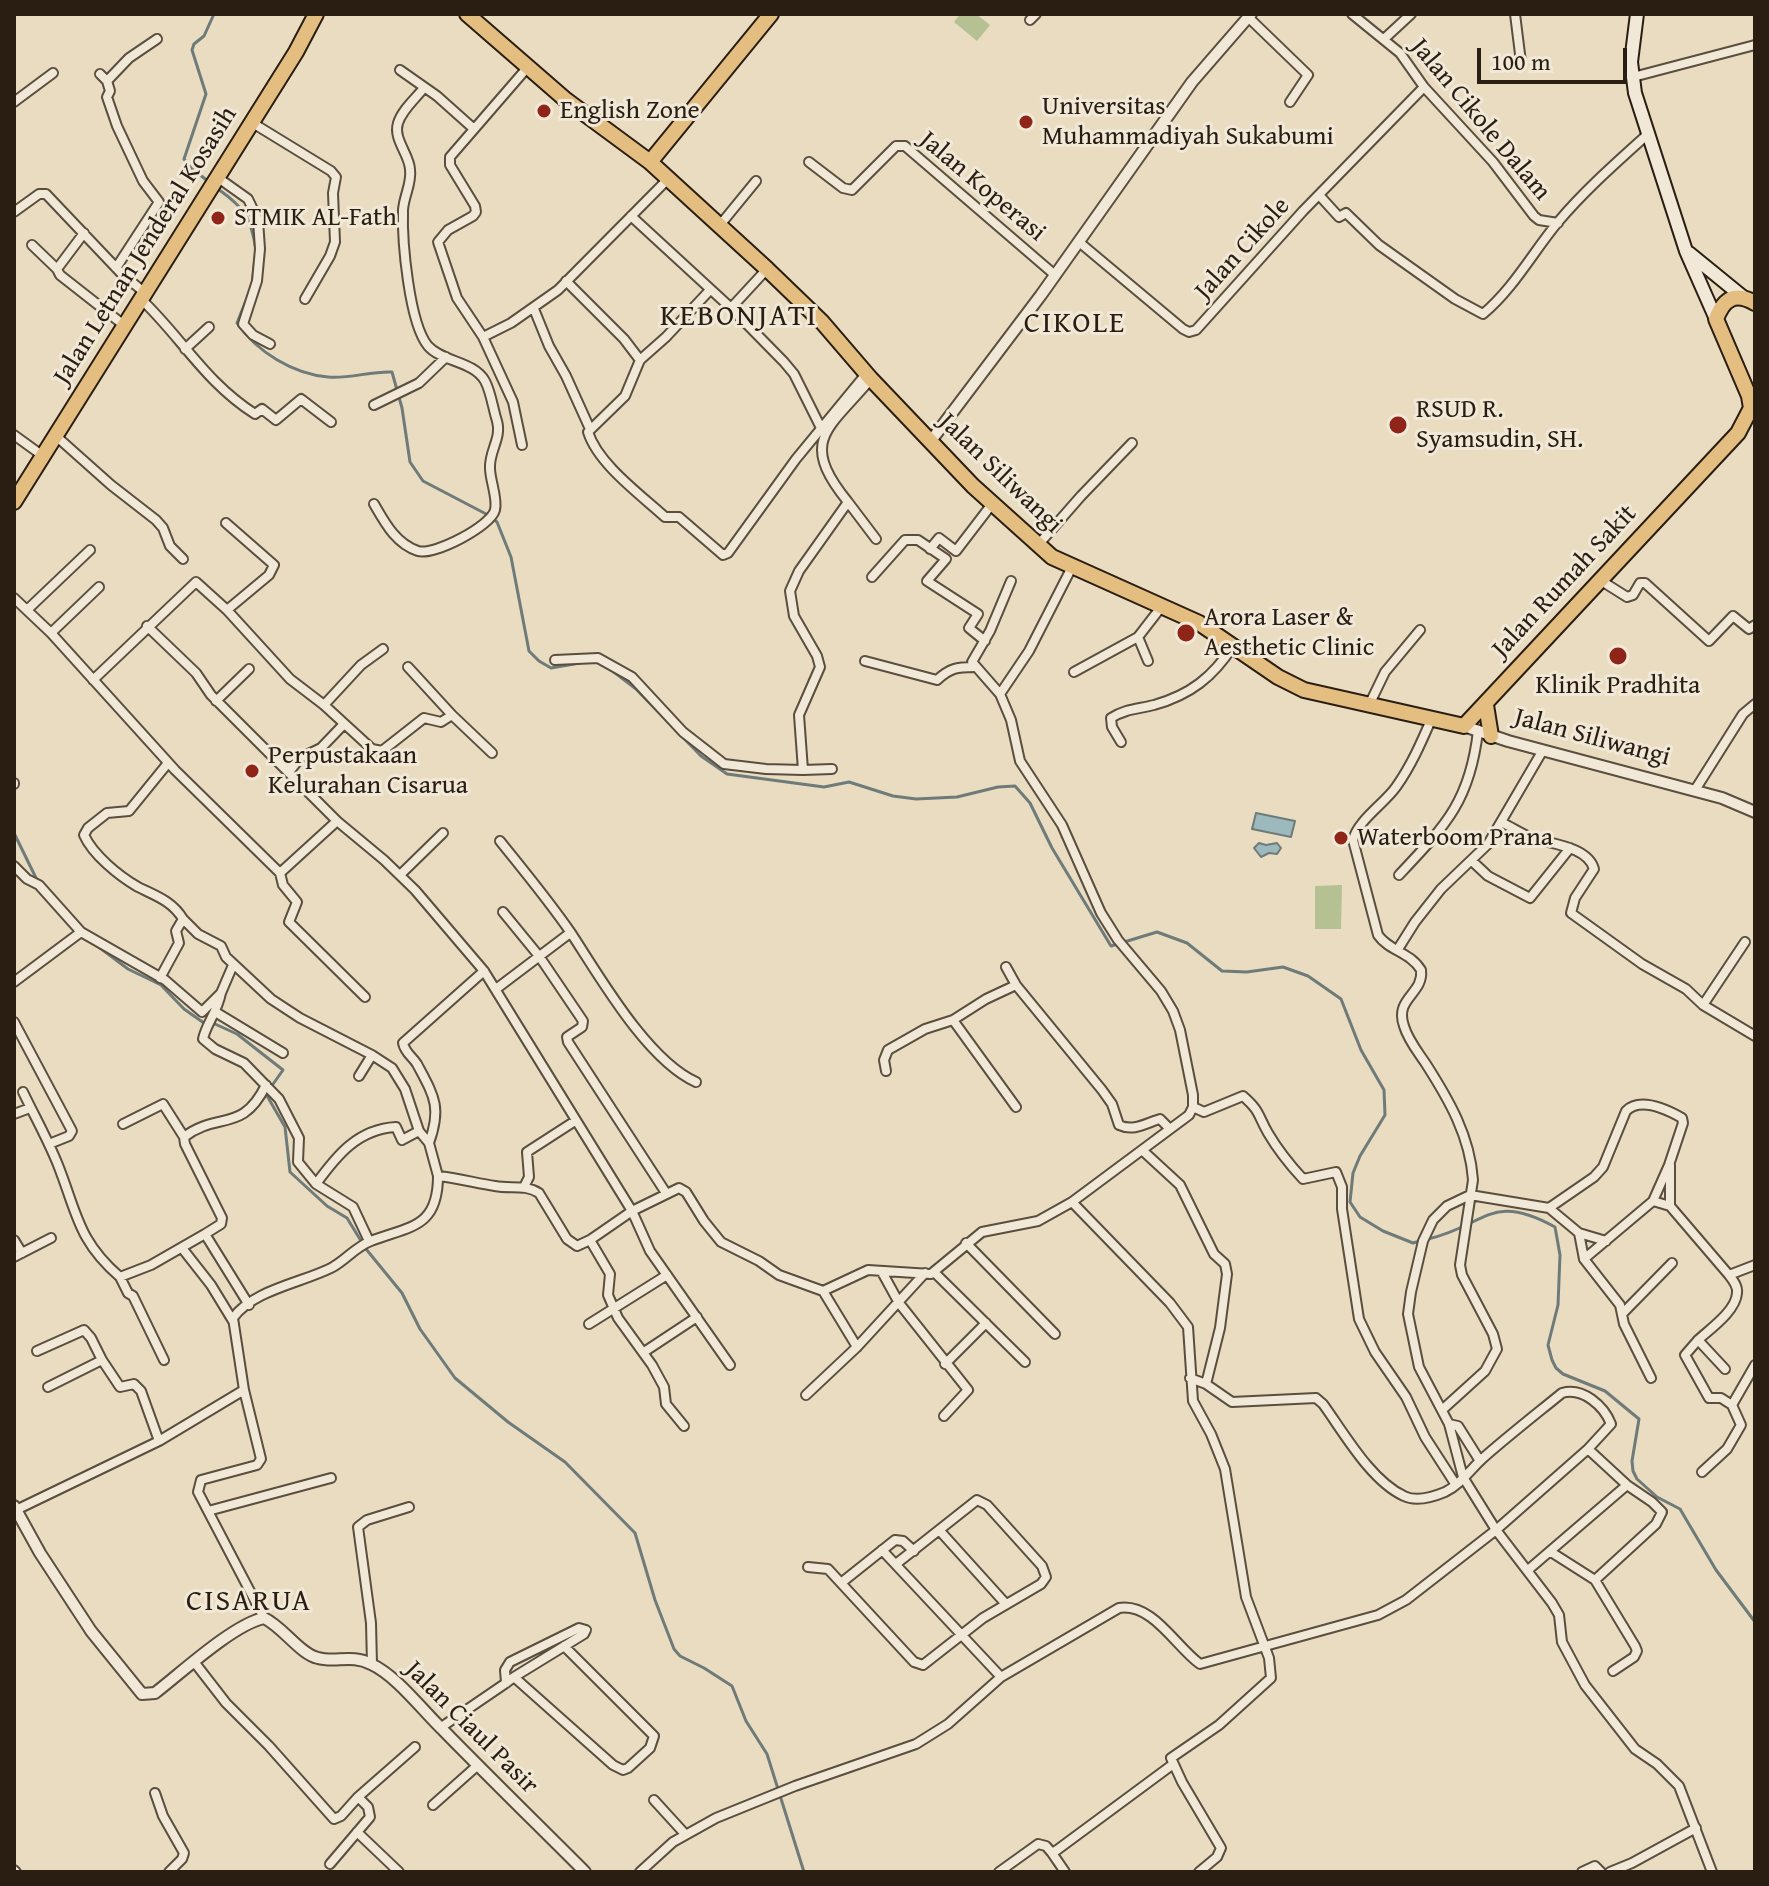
<!DOCTYPE html>
<style>
body{margin:0}
#map{position:relative;width:1769px;height:1886px;overflow:hidden;background:#e9dcc1;font-family:"Gentium Book Plus",serif}
canvas{display:block}
.frame{position:absolute;inset:0;border:16px solid #2a1e13;pointer-events:none}
.scale{position:absolute;left:1477px;top:48px;width:150px;height:36px;box-sizing:border-box;border:4px solid #2a1e13;border-top:0;padding-left:10px;font-size:24px;line-height:28px;white-space:nowrap;color:#2a1e13;-webkit-text-stroke:6px #f1e8d7;paint-order:stroke}
</style>
<div id="map">
<canvas width="1769" height="1886"></canvas>
<div class="frame"></div>
<div class="scale">100 m</div>
</div>
<script>
const ctx = document.querySelector('canvas').getContext('2d');
ctx.lineJoin = 'round';
function fillPath(path, color) {
  ctx.fillStyle = color;
  ctx.fill(path, 'evenodd');
}
function strokePath(path, color, width, dash) {
  ctx.strokeStyle = color;
  ctx.lineWidth = width;
  ctx.lineCap = dash ? 'butt' : 'round';
  ctx.setLineDash(dash || []);
  ctx.stroke(path);
}
function label(font, color, halo, rows, align = 'center') {
  ctx.font = font + ' "Gentium Book Plus",serif';
  ctx.lineWidth = 6;
  ctx.setLineDash([]);
  ctx.textBaseline = 'middle';
  ctx.strokeStyle = halo;
  ctx.fillStyle = color;
  for (const [text, x, y, turn = 0] of rows) {
    ctx.save();
    ctx.translate(x, y);
    ctx.rotate((+turn || 0) * Math.PI / 180);
    ctx.textAlign = isNaN(turn) ? turn : align;
    if (halo) ctx.strokeText(text, 0, 0);
    ctx.fillText(text, 0, 0);
    ctx.restore();
  }
}
fillPath(new Path2D(`
 M960,14H976L990,25L977,41L954,22Z
 M1342,885L1341,929H1315V886Z`), '#b5c093');
const water = new Path2D(`
 M1256,813L1295,821L1291,837L1252,829Z
 M1259,843L1266,845L1277,843L1281,848L1277,854L1269,853L1261,857L1254,848Z`);
fillPath(water, '#9cb9bd');
strokePath(water, '#6e7b79', 2);
strokePath(new Path2D(`
 M209,182L190,167L184,159L206,94L192,50L194,44L204,36L214,14
 M218,189C245,208 251,218 256,250
 M252,286L255,258
 M249,293L237,323C257,352 293,374 328,377C349,379 371,371 392,372L402,408L410,462L423,481L488,515L497,522L511,557L529,651L539,661L551,668L580,663
 M606,666L636,689L701,756L727,774L824,787L849,782L893,796L916,799L957,797L998,787L1015,786L1030,803L1052,848L1111,946L1157,932L1187,943L1222,971L1247,972L1283,967L1308,976L1341,999L1361,1050L1384,1090L1385,1115L1360,1156L1353,1173L1350,1202L1360,1217L1383,1231L1413,1243L1420,1241
 M14,833L37,880
 M96,945L128,969L161,985L184,1009L204,1023L215,1024L237,1034L283,1070L266,1094L285,1127L290,1172L327,1206L347,1218L366,1249L402,1293L420,1329L455,1378L508,1422L565,1462L635,1533L655,1600L674,1649L680,1656L704,1668L732,1686L746,1721L767,1754L804,1872
 M1428,1239C1486,1226 1490,1191 1555,1227L1560,1255L1558,1305L1548,1345L1552,1360L1556,1368L1563,1374L1605,1391L1639,1419L1632,1461L1633,1471L1637,1479L1657,1497L1680,1509L1716,1570L1755,1622`), '#6e7b79', 3);
const minor = new Path2D(`
 M1352,14L1400,53L1424,87L1493,162L1534,216L1539,220L1558,223
 M1515,14L1521,62
 M1248,17L1308,75L1290,102
 M1030,20L1036,14
 M1384,39L1411,14
 M400,70L437,96L474,129
 M100,74L107,81L110,91L107,97L117,126L143,181L159,202L116,268
 M1633,77L1755,45
 M107,81L129,58L157,39
 M14,102L53,73
 M251,122L331,171L336,177L333,193L335,242L330,256L305,299
 M809,162L843,188L852,190L896,146H905L1055,275
 M217,177L248,199L258,220L260,249L257,281L243,324L253,335L270,344
 M1319,195L1339,217L1346,213L1379,245L1455,299L1483,314C1514,288 1533,252 1558,222C1585,190 1617,162 1648,134
 M14,212L39,194H46L121,273L145,293
 M631,216L731,308L784,362L794,374L821,428
 M720,225L756,181
 M84,233L57,269L60,275L125,326
 M1079,242L1183,329L1189,332L1196,330L1303,211L1424,87
 M32,245L57,269
 M566,281L624,339L640,360
 M710,290L666,337L640,360L625,396L588,432C598,464 641,495 665,517H679L723,555L728,553L796,459L866,374
 M141,299C182,338 205,382 255,414L262,409L276,420L301,399L331,422
 M731,308L767,269
 M534,309L549,346L566,376L590,429
 M483,337L511,323L558,290L668,179
 M185,349L209,327
 M374,405L419,383L446,357
 M14,435L43,456
 M56,436L111,485L156,520L163,528L170,546L183,559
 M522,445L513,402L483,337L457,298L438,242L448,230L473,216L476,212L475,206L450,165V157L527,68
 M848,502L876,539
 M374,504C385,523 396,544 418,551C434,556 491,526 495,510C498,498 490,481 490,468C489,451 502,438 497,421C493,409 491,392 485,381C474,361 442,362 428,346C409,323 402,241 403,210C404,195 412,184 410,169C409,154 393,139 398,123C402,110 415,99 423,89
 M226,523L274,565L269,575L227,610
 M1038,545L1081,496L1132,443
 M930,549L939,538L956,551L992,504
 M872,577L905,540H918L946,559L927,581L978,614L969,628L985,641
 M1600,580L1627,597L1633,595L1640,583H1645L1709,641L1733,616L1749,629L1755,625
 M14,598L51,633L175,770L280,873L337,821L384,860L415,890L484,971L632,1211L650,1251L730,1365
 M27,610L90,550
 M147,626L196,673L211,695L337,821
 M51,633L99,587
 M1138,637L1148,661
 M555,660L598,658L632,677L683,732L724,764L766,769L803,770
 M865,661L937,680C950,668 957,667 974,667
 M408,667L452,715
 M1074,672L1138,637L1162,606
 M93,680L196,582L227,610L290,679L324,705L372,749L382,751L424,718L441,722L452,715L492,753
 M1000,694L972,662L990,631L1011,581
 M216,701L249,669
 M1370,703L1385,672L1420,630
 M324,705L361,665L383,649
 M1431,720C1421,743 1411,766 1396,787C1384,804 1358,820 1353,840L1378,935C1389,951 1410,952 1421,970C1424,994 1394,998 1404,1026C1408,1040 1418,1052 1426,1064C1449,1100 1470,1136 1473,1180L1460,1265L1462,1275L1493,1334L1497,1349L1485,1371L1442,1410
 M1121,742L1112,727L1111,718C1125,709 1138,709 1154,705C1190,695 1213,677 1233,646
 M832,769L803,770L799,715L820,667L817,656L794,616L790,591L799,571L848,502C798,440 828,430 871,379
 M289,772L300,758L321,748L344,724
 M14,783V784
 M1695,790L1743,714L1755,704
 M1503,823C1513,828 1522,834 1532,838C1552,844 1588,847 1594,869L1575,898L1571,913L1642,964L1686,989L1703,1005L1755,1036
 M500,841C524,871 549,901 571,933C600,977 647,1060 696,1082
 M1472,861L1488,876L1530,898L1570,848
 M14,866L27,879L39,885L81,932L165,980L202,1012L221,993L233,965
 M280,873L283,885L297,902L289,922L365,997
 M400,875L443,833
 M1399,875C1446,825 1470,801 1478,731
 M503,912L539,956L583,1021L582,1027L567,1037L568,1042L666,1193
 M183,919L198,934L221,946L226,957L271,999L300,1018L372,1055L392,1068L405,1089L419,1131L429,1143L438,1176
 M1398,949L1415,922L1441,889L1488,844L1543,750
 M1006,967L1016,985L1102,1090L1112,1104L1119,1125C1134,1132 1146,1123 1160,1119L1170,1129
 M160,978L179,943L176,931L183,919C172,901 156,896 138,887C119,876 93,855 84,835L88,828L107,813L129,811L168,763
 M14,982L81,932
 M496,989L570,933
 M221,993C217,1013 206,1024 203,1039L215,1049L244,1063L279,1099L299,1138L298,1162L316,1184
 M1703,1005L1745,942
 M217,1013L283,1053
 M953,1020L1016,1107
 M14,1022L72,1131L69,1136L49,1144
 M886,1071L884,1060L888,1050L925,1029L953,1020L986,999L1016,985
 M359,1076L372,1055
 M23,1092C35,1117 48,1140 58,1165C77,1213 78,1241 120,1277L151,1265L205,1234L249,1305
 M1193,1107L1204,1112L1243,1096C1261,1112 1257,1114 1268,1133C1278,1150 1290,1165 1303,1179L1336,1172L1342,1187V1209L1359,1319L1375,1352L1406,1397L1425,1437L1456,1485
 M14,1114L30,1108
 M123,1124L163,1104L184,1137
 M429,1143C442,1107 434,1096 417,1064C412,1056 405,1053 403,1043L484,971
 M1142,1150L1180,1185L1214,1254L1225,1264L1227,1274L1220,1328L1206,1384
 M1670,1165V1206
 M524,1187L529,1177L527,1152L575,1121
 M1072,1202L1170,1303L1188,1327L1193,1401L1211,1434L1225,1469L1246,1597L1269,1658L1271,1678L1219,1725L1171,1758L1182,1782L1221,1848L1217,1857L1199,1872
 M1549,1208L1594,1177L1603,1167L1626,1111C1640,1097 1666,1109 1682,1118L1683,1123L1669,1165L1653,1201
 M1579,1233L1584,1259L1620,1305L1624,1324L1651,1378
 M205,1234L221,1224L222,1218L185,1144L184,1137C218,1111 242,1134 266,1085
 M14,1240L22,1253
 M590,1240L610,1274L608,1295L618,1318L652,1365L664,1387L666,1404L684,1426
 M369,1241L353,1207L316,1184C337,1155 358,1129 396,1127L402,1140L419,1131
 M1606,1241L1579,1233L1549,1208L1470,1195L1447,1206L1433,1220L1423,1241L1411,1292L1408,1314L1419,1367L1449,1424L1463,1477L1496,1530L1552,1603L1559,1615L1562,1642L1585,1685L1635,1749L1657,1764L1679,1786L1712,1872
 M966,1243L1055,1334
 M182,1248L211,1285L233,1321
 M14,1257L51,1238
 M1584,1259L1653,1201L1670,1206L1729,1275L1755,1265
 M882,1272L899,1303L968,1390L944,1416
 M934,1272L1025,1362
 M120,1277L128,1293L133,1296L164,1360
 M823,1291L857,1347
 M1622,1314L1672,1263
 M589,1324L667,1275
 M1698,1340L1685,1355L1709,1398H1721L1732,1405L1755,1365
 M37,1351L84,1330L91,1338L102,1360
 M644,1352L697,1317
 M945,1364L986,1323
 M1725,1369L1698,1340C1710,1329 1736,1311 1737,1293C1738,1286 1733,1280 1729,1275
 M48,1387L102,1360L120,1387L134,1384L141,1391L159,1441
 M806,1395L857,1347L925,1273
 M1449,1424L1458,1426L1480,1461
 M1588,1449L1627,1485L1652,1502L1662,1512L1656,1524L1595,1580
 M1702,1472L1727,1449L1741,1425L1732,1405
 M16,1510L159,1441L244,1390
 M208,1511L331,1478
 M940,1531L1005,1603
 M882,1550L1001,1677
 M1551,1552L1595,1580L1635,1646L1637,1651L1634,1657L1613,1671
 M808,1567L828,1569L914,1662L923,1665L983,1618L1041,1584L1046,1577L1042,1566L987,1505L977,1500L896,1564
 M1528,1570L1627,1485
 M841,1583L895,1540L903,1541L914,1551
 M264,1618L198,1492L201,1480L257,1465L261,1459L244,1390L233,1318C253,1290 301,1283 331,1268C345,1261 355,1247 371,1241C410,1226 438,1228 438,1176C457,1178 476,1183 495,1186C511,1189 525,1184 539,1193L567,1239L577,1246L590,1240L632,1211L679,1188L686,1192L704,1221L721,1242L759,1261L779,1275L823,1291L868,1270L931,1274L982,1232L1038,1221L1072,1202L1189,1115L1193,1107V1095L1180,1030L1173,1011L1161,991L1118,940L1101,913L1062,825L1020,761L1011,720L1000,694L1029,651L1072,567
 M195,1663L226,1703L269,1746L334,1819L341,1816L358,1797L415,1747
 M372,1664L371,1623L358,1527L367,1520L409,1507
 M514,1677L613,1765L623,1770L628,1768L650,1748L654,1736L564,1646
 M440,1728L506,1683L514,1677L584,1634L586,1630L579,1628L510,1662L505,1670L506,1683
 M155,1793L163,1816L184,1853L182,1859L169,1872
 M654,1800L685,1834
 M433,1805L478,1765
 M357,1832L399,1872
 M1052,1853L1065,1872
 M330,1864L370,1817L368,1807L358,1797
 M14,1870L16,1872
 M640,1872L673,1842L716,1818L795,1786L916,1744L948,1724L1001,1677L1119,1608C1153,1603 1175,1646 1200,1664L1378,1615L1406,1600L1496,1530L1588,1449L1611,1424C1604,1406 1583,1387 1562,1393C1535,1415 1508,1436 1482,1459C1470,1470 1460,1485 1445,1492C1433,1497 1416,1502 1404,1496C1371,1481 1344,1433 1323,1404L1316,1398L1232,1402L1206,1384L1190,1378
 M999,1872L1038,1844L1046,1846L1052,1853L1057,1850L1172,1765
 M1582,1872L1595,1866L1601,1872
 M1610,1872L1632,1863L1696,1828`);
const tertiary = new Path2D(`
 M930,442L1041,295L1192,82L1251,14
 M1464,726L1508,741L1722,798L1755,812
 M14,1506L40,1553L91,1631L142,1694L155,1693C181,1673 234,1624 264,1618C283,1627 300,1654 318,1658C335,1663 352,1654 371,1664C397,1676 422,1710 443,1730C490,1778 538,1825 585,1872`);
const secondary = new Path2D(`
 M1637,14L1631,62L1635,93L1686,251L1716,319
 M1689,253L1743,297`);
const trunk = new Path2D(`
 M467,14L566,100L650,162L767,269L822,322L871,379L973,486L1052,557L1199,623L1278,677L1304,690L1464,726L1738,433L1751,408L1749,396L1716,319C1724,298 1735,292 1755,303
 M650,162L771,14
 M14,502L296,52L316,14
 M1486,705L1491,736`);
strokePath(minor, '#5a4e3e', 12);
strokePath(tertiary, '#5a4e3e', 14);
strokePath(secondary, '#2a1e13', 16);
strokePath(trunk, '#2a1e13', 18);
strokePath(minor, '#f1e8d7', 8);
strokePath(tertiary, '#f1e8d7', 10);
strokePath(secondary, '#f1e8d7', 12);
strokePath(trunk, '#e4be80', 14);
for (const [x, y, r, color] of [
 [544,111,8,"#8f2418"],
 [1026,122,8,"#8f2418"],
 [218,218,8,"#8f2418"],
 [1398,425,10,"#8f2418"],
 [1186,633,10,"#8f2418"],
 [1618,656,10,"#8f2418"],
 [252,771,8,"#8f2418"],
 [1341,838,8,"#8f2418"]
]) {
  const dot = new Path2D();
  dot.arc(x, y, r, 0, 2 * Math.PI);
  ctx.fillStyle = color;
  ctx.fill(dot);
  strokePath(dot, '#f1e8d7', 3);
}
label('26px', '#2a1e13', '#f1e8d7', [
 ["Universitas",1042,107],
 ["Muhammadiyah Sukabumi",1042,137],
 ["English Zone",560,111],
 ["STMIK AL-Fath",234,218],
 ["RSUD R.",1416,410],
 ["Syamsudin, SH.",1416,440],
 ["Arora Laser &",1204,618],
 ["Aesthetic Clinic",1204,648],
 ["Klinik Pradhita",1618,686,"center"],
 ["Perpustakaan",268,756],
 ["Kelurahan Cisarua",268,786],
 ["Waterboom Prana",1357,838]
], 'left');
label('26px', '#2a1e13', '#f1e8d7', [
 ["Jalan Cikole Dalam",1480,120,50],
 ["Jalan Koperasi",982,187,40],
 ["Jalan Letnan Jenderal Kosasih",146,246,-58],
 ["Jalan Cikole",1243,249,-48],
 ["Jalan Siliwangi",1000,474,44],
 ["Jalan Rumah Sakit",1565,582,-47],
 ["Jalan Siliwangi",1592,738,15],
 ["Jalan Ciaul Pasir",471,1728,45]
]);
ctx.letterSpacing = '2px';
label('30px', '#2a1e13', '#f1e8d7', [
 ["KEBONJATI",739,317],
 ["CIKOLE",1075,324],
 ["CISARUA",249,1602]
]);
ctx.letterSpacing = '0px';
</script>
